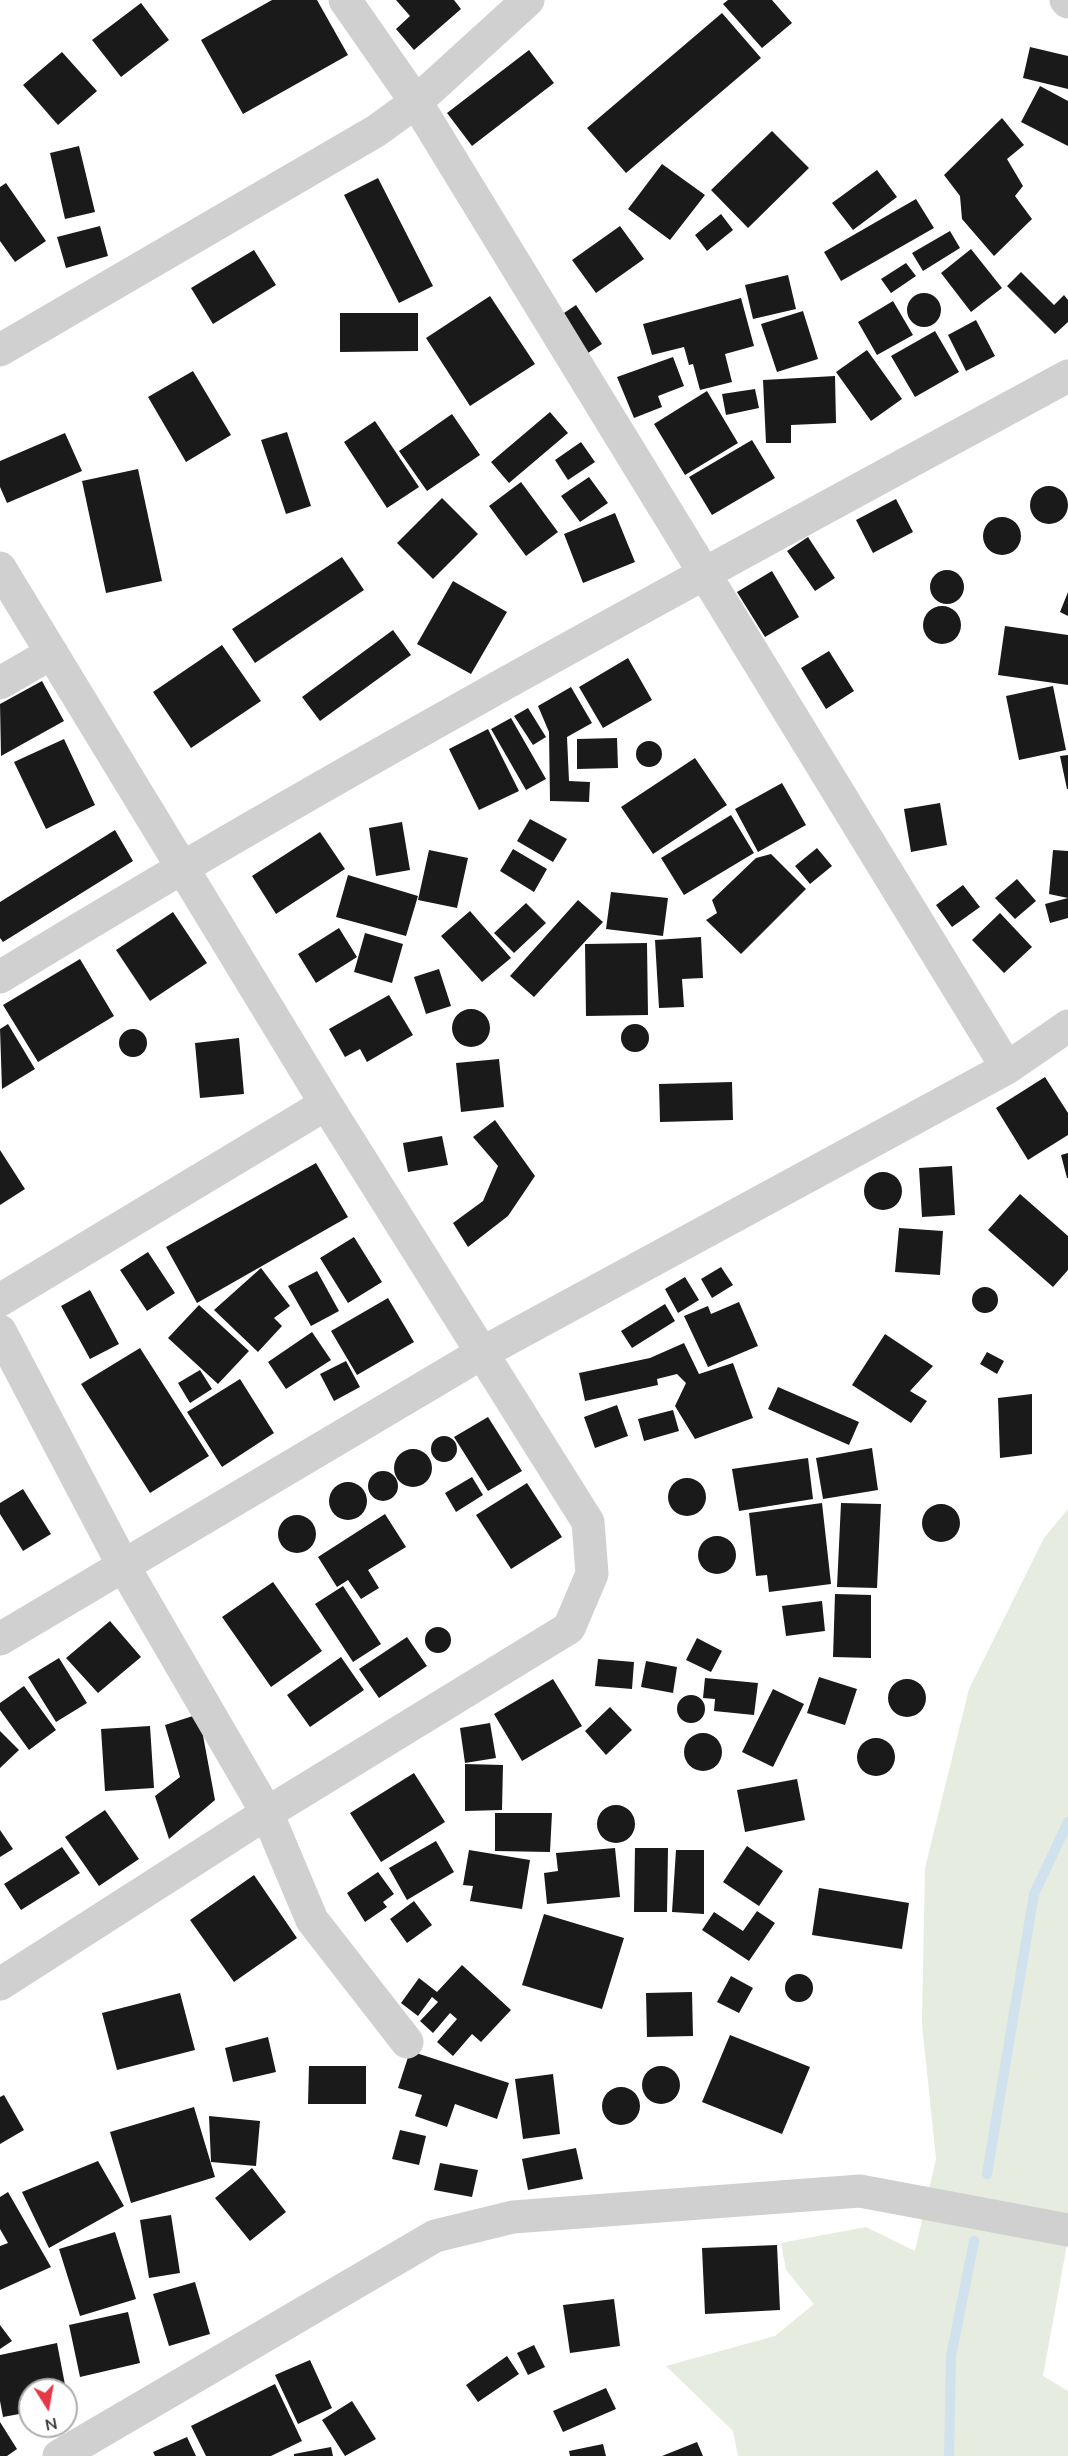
<!DOCTYPE html>
<style>
body{margin:0}
#map{position:relative;width:1068px;height:2456px;overflow:hidden;background:#fff;font-family:"Nunito Sans",sans-serif}
canvas{display:block}
.north{position:absolute;left:18px;top:2378px;width:60px;height:60px;box-sizing:border-box;background:#fff;border:2px solid #adadad;border-radius:50%;rotate:169deg;font-size:16px;font-weight:700;line-height:24px;text-align:center;color:#333}
.north::after{content:'';display:block;margin:auto;width:21px;height:27px;background:#e63946;clip-path:polygon(50% 0,100% 100%,50% 72%,0 100%)}
</style>
<div id="map">
<canvas width="1068" height="2456"></canvas>
<div class="north">N</div>
</div>
<script>
const ctx = document.querySelector('canvas').getContext('2d');
ctx.lineJoin = 'round';
function fillPath(path, color) {
  ctx.fillStyle = color;
  ctx.fill(path, 'evenodd');
}
function strokePath(path, color, width, dash) {
  ctx.strokeStyle = color;
  ctx.lineWidth = width;
  ctx.lineCap = dash ? 'butt' : 'round';
  ctx.setLineDash(dash || []);
  ctx.stroke(path);
}
fillPath(new Path2D(`
 M1068,1509V2239L1043,2376L1068,2391V2456H738L733,2431L666,2366L775,2336L814,2304L786,2270L781,2243L866,2227L915,2251L936,2159L922,2024L925,1868L969,1689L1044,1538Z`), '#e6ecdf');
strokePath(new Path2D(`
 M987,2174L1034,1894L1068,1822
 M949,2456L951,2356L974,2241`), '#cfe2ee', 10);
fillPath(new Path2D(`
 M272,0H317L348,55L243,114L201,40Z
 M396,0H454L461,9L414,50L396,29L410,16Z
 M728,0H772L792,23L762,48L723,4Z
 M141,3L169,40L121,77L92,40Z
 M722,13L761,58L626,173L587,128Z
 M1030,47L1068,56V89L1023,78Z
 M529,50L554,83L472,146L447,113Z
 M62,52L97,91L58,125L23,85Z
 M1040,86L1068,101V146L1021,122Z
 M1002,118L1024,145L1007,159L1023,186L1015,196L1032,219L994,256L962,219L960,196L944,175Z
 M772,131L809,168L748,228L711,190Z
 M79,146L95,212L65,219L50,153Z
 M662,164L705,195L670,240L628,209Z
 M877,170L897,197L853,230L832,203Z
 M378,178L433,286L399,303L344,195Z
 M6,183L46,241L15,262L0,241V187Z
 M916,199L934,228L841,281L824,252Z
 M721,214L733,230L707,251L695,235Z
 M100,226L108,256L66,268L57,237Z
 M620,226L644,259L596,293L572,260Z
 M950,231L960,248L923,271L912,253Z
 M971,249L1002,288L971,312L941,273Z
 M254,250L276,285L213,324L191,288Z
 M906,263L916,276L891,293L881,279Z
 M1021,272L1054,305L1064,295L1068,300V322L1055,334L1007,286Z
 M788,275L796,309L753,319L745,285Z
 M907 310a17 17 0 1 1 34 0a17 17 0 1 1-34 0Z
 M490,296L535,364L470,406L426,338Z
 M741,298L754,346L725,354L732,382L700,390L693,364L689,365L684,347L652,355L643,324Z
 M893,301L913,335L877,355L858,322Z
 M576,305L602,344L577,360L552,321Z
 M803,311L818,359L777,372L761,324Z
 M340,313H418V351L340,352Z
 M976,320L995,356L966,371L948,335Z
 M935,331L959,372L915,397L891,356Z
 M867,350L902,399L871,421L836,372Z
 M673,357L684,386L658,396L662,407L634,418L617,377Z
 M193,371L231,435L186,462L148,397Z
 M835,376L836,423L791,425V443H766L763,380Z
 M755,389L759,408L726,415L722,394Z
 M707,391L738,443L685,475L654,424Z
 M550,412L568,433L509,483L491,462Z
 M452,414L480,455L427,491L399,451Z
 M375,421L419,487L387,508L344,442Z
 M287,432L311,506L286,514L261,440Z
 M65,433L82,471L7,503L0,487V461Z
 M752,440L775,478L712,515L689,477Z
 M581,442L595,462L568,480L555,460Z
 M138,469L162,581L106,593L82,481Z
 M589,477L608,503L580,522L561,496Z
 M521,482L558,532L526,556L489,506Z
 M1030 505a19 19 0 1 1 38 0a19 19 0 1 1-38 0Z
 M442,498L478,534L433,579L397,543Z
 M896,499L913,532L873,553L856,520Z
 M615,513L635,562L583,583L564,534Z
 M983 536a19 19 0 1 1 38 0a19 19 0 1 1-38 0Z
 M808,537L835,578L815,591L787,551Z
 M342,557L364,590L255,663L232,629Z
 M930 587a17 17 0 1 1 34 0a17 17 0 1 1-34 0Z
 M772,571L799,617L765,637L737,592Z
 M453,581L507,612L471,674L417,644Z
 M1068,592V616L1060,612Z
 M923 625a19 19 0 1 1 38 0a19 19 0 1 1-38 0Z
 M1005,626L1068,635V685L998,675Z
 M393,630L411,655L320,721L302,697Z
 M222,645L261,701L191,748L153,692Z
 M829,651L854,691L826,709L801,668Z
 M628,658L652,700L603,728L579,687Z
 M42,681L64,721L1,756L0,704Z
 M1053,686L1066,750L1019,760L1006,696Z
 M571,687L592,723L567,737L569,781L590,782L589,802L550,801L549,732L538,706Z
 M528,708L546,737L533,745L514,716Z
 M511,718L546,779L526,790L491,729Z
 M488,729L519,791L479,810L449,749Z
 M617,738L618,768L577,769V739Z
 M64,739L95,805L46,829L14,762Z
 M636 754a13 13 0 1 1 26 0a13 13 0 1 1-26 0Z
 M1068,755V789H1067L1060,756Z
 M695,758L727,805L653,854L621,807Z
 M782,783L806,825L758,852L735,809Z
 M940,803L947,845L911,852L904,809Z
 M731,815L754,853L684,895L661,858Z
 M530,819L567,839L553,862L517,841Z
 M402,822L410,870L376,876L369,828Z
 M115,830L133,861L3,942L0,938V902Z
 M320,832L345,869L276,914L252,876Z
 M817,848L832,866L810,884L795,866Z
 M513,849L547,869L534,892L500,871Z
 M429,850L468,858L457,908L418,900Z
 M1053,850L1068,851V898L1049,894Z
 M771,854L806,889L741,954L706,920L717,913L712,900L756,858Z
 M348,875L418,896L406,936L336,917Z
 M1017,879L1036,901L1015,919L995,898Z
 M963,885L980,907L952,927L936,905Z
 M611,892L668,898L663,936L606,929Z
 M1068,898V918L1050,923L1045,904Z
 M578,900L603,922L534,997L510,976Z
 M526,903L546,923L514,953L494,933Z
 M470,911L511,958L482,982L441,936Z
 M173,912L207,963L150,1001L116,950Z
 M1000,913L1032,947L1004,973L972,940Z
 M339,928L357,957L316,983L298,954Z
 M365,933L403,944L392,983L354,972Z
 M701,937L703,978L682,979L684,1007L659,1008L655,940Z
 M647,943L648,1015L586,1016L585,944Z
 M80,959L114,1016L38,1062L3,1005Z
 M439,969L451,1006L426,1014L414,977Z
 M389,995L413,1035L367,1062L360,1049L345,1057L329,1029Z
 M452 1028a19 19 0 1 1 38 0a19 19 0 1 1-38 0Z
 M8,1024L35,1069L2,1089L0,1029Z
 M621 1038a14 14 0 1 1 28 0a14 14 0 1 1-28 0Z
 M119 1043a14 14 0 1 1 28 0a14 14 0 1 1-28 0Z
 M239,1038L244,1094L200,1098L195,1043Z
 M499,1059L504,1107L461,1112L456,1063Z
 M1045,1077L1068,1113V1135L1028,1160L996,1108Z
 M732,1082L733,1120L660,1122L659,1084Z
 M495,1120L535,1176L508,1216L468,1247L453,1223L483,1201L498,1166L473,1137Z
 M442,1136L448,1165L408,1172L403,1143Z
 M0,1150L25,1189L0,1205Z
 M1068,1153V1178H1067L1061,1155Z
 M316,1163L348,1217L197,1303L166,1247Z
 M952,1166L955,1215L922,1217L919,1168Z
 M864 1191a19 19 0 1 1 38 0a19 19 0 1 1-38 0Z
 M1020,1194L1068,1236V1270L1053,1287L988,1230Z
 M899,1228L943,1231L940,1275L895,1272Z
 M354,1237L382,1282L348,1303L320,1258Z
 M148,1252L175,1293L147,1311L120,1270Z
 M721,1267L733,1285L712,1298L701,1279Z
 M261,1268L290,1306L274,1318L282,1326L258,1352L214,1310Z
 M317,1271L339,1311L311,1326L288,1286Z
 M685,1277L699,1300L678,1313L665,1289Z
 M972 1300a13 13 0 1 1 26 0a13 13 0 1 1-26 0Z
 M90,1290L119,1344L90,1359L61,1306Z
 M388,1298L414,1342L357,1375L331,1331Z
 M739,1302L758,1346L708,1367L684,1316L708,1306L711,1314Z
 M665,1304L675,1321L632,1348L621,1331Z
 M199,1305L249,1351L218,1384L168,1338Z
 M312,1332L331,1360L286,1389L268,1362Z
 M885,1334L933,1366L910,1391L927,1401L911,1423L852,1385Z
 M684,1343L699,1374L733,1363L753,1418L695,1439L675,1406L686,1383L677,1374L657,1379L658,1385L585,1401L579,1373L650,1358Z
 M140,1348L209,1456L150,1493L81,1384Z
 M987,1352L1004,1361L997,1374L980,1364Z
 M346,1361L360,1387L334,1401L320,1374Z
 M200,1370L212,1389L190,1403L178,1383Z
 M240,1379L274,1433L222,1467L187,1412Z
 M778,1387L859,1422L849,1445L768,1409Z
 M1032,1394V1454L1000,1458L998,1398Z
 M617,1405L628,1436L595,1448L584,1417Z
 M673,1410L679,1431L644,1441L638,1419Z
 M488,1417L522,1471L488,1491L454,1437Z
 M431 1449a13 13 0 1 1 26 0a13 13 0 1 1-26 0Z
 M872,1448L878,1490L823,1499L816,1458Z
 M394 1468a19 19 0 1 1 38 0a19 19 0 1 1-38 0Z
 M808,1458L813,1499L739,1511L732,1469Z
 M368 1486a15 15 0 1 1 30 0a15 15 0 1 1-30 0Z
 M472,1477L483,1495L456,1512L445,1493Z
 M668 1497a19 19 0 1 1 38 0a19 19 0 1 1-38 0Z
 M329 1501a19 19 0 1 1 38 0a19 19 0 1 1-38 0Z
 M527,1483L562,1537L511,1569L476,1515Z
 M23,1489L51,1534L23,1551L0,1514V1503Z
 M822,1503L831,1584L769,1592L767,1575L756,1576L749,1513Z
 M841,1503L881,1504L877,1588L837,1587Z
 M922 1523a19 19 0 1 1 38 0a19 19 0 1 1-38 0Z
 M385,1514L406,1547L368,1570L379,1588L361,1599L348,1580L337,1587L318,1557Z
 M278 1534a19 19 0 1 1 38 0a19 19 0 1 1-38 0Z
 M698 1555a19 19 0 1 1 38 0a19 19 0 1 1-38 0Z
 M273,1582L322,1651L271,1687L222,1617Z
 M343,1586L381,1644L353,1662L315,1604Z
 M835,1594L871,1595V1658L833,1657Z
 M822,1601L825,1631L786,1636L782,1606Z
 M110,1621L141,1657L98,1693L66,1658Z
 M425 1640a13 13 0 1 1 26 0a13 13 0 1 1-26 0Z
 M407,1637L427,1666L379,1698L359,1669Z
 M697,1638L722,1651L711,1672L686,1660Z
 M341,1657L364,1690L310,1727L287,1695Z
 M59,1658L87,1703L56,1722L28,1677Z
 M598,1659L634,1662L632,1689L595,1686Z
 M646,1661L677,1667L673,1693L641,1687Z
 M819,1677L857,1689L845,1725L807,1713Z
 M705,1678L758,1683L754,1715L714,1711L715,1699L703,1698Z
 M888 1698a19 19 0 1 1 38 0a19 19 0 1 1-38 0Z
 M553,1679L582,1726L522,1761L494,1714Z
 M24,1686L56,1730L29,1750L0,1710V1703Z
 M773,1689L804,1704L773,1767L742,1752Z
 M677 1709a14 14 0 1 1 28 0a14 14 0 1 1-28 0Z
 M610,1707L632,1730L606,1755L585,1731Z
 M199,1714L215,1800L169,1839L155,1796L180,1777L165,1725Z
 M490,1723L496,1758L465,1763L460,1728Z
 M150,1726L154,1788L105,1791L101,1729Z
 M0,1731L19,1750L0,1768Z
 M684 1752a19 19 0 1 1 38 0a19 19 0 1 1-38 0Z
 M857 1757a19 19 0 1 1 38 0a19 19 0 1 1-38 0Z
 M465,1764L503,1765L502,1810L465,1811Z
 M414,1773L445,1822L381,1862L350,1813Z
 M797,1779L805,1820L745,1832L737,1790Z
 M597 1824a19 19 0 1 1 38 0a19 19 0 1 1-38 0Z
 M105,1810L139,1859L99,1886L65,1837Z
 M495,1813H552L550,1852L495,1851Z
 M0,1830L13,1849L0,1857Z
 M436,1841L454,1872L407,1900L389,1868Z
 M747,1846L783,1871L759,1906L723,1882Z
 M62,1847L80,1873L21,1910L4,1884Z
 M615,1848L620,1897L547,1904L544,1873L558,1871L556,1853Z
 M635,1848H668L667,1912H634Z
 M469,1850L530,1860L522,1909L470,1901L473,1886L463,1885Z
 M676,1850H704V1914L672,1912Z
 M378,1872L394,1894L383,1902L387,1907L365,1922L347,1893Z
 M254,1875L297,1938L234,1982L190,1920Z
 M819,1888L909,1903L902,1949L812,1935Z
 M414,1901L432,1925L407,1943L390,1919Z
 M757,1911L775,1923L749,1961L702,1930L714,1912L743,1931Z
 M544,1914L624,1938L602,2009L522,1985Z
 M462,1965L511,2010L481,2042L472,2034L453,2056L437,2042L457,2019L450,2013L433,2033L420,2021L438,2002L432,1997L418,2016L401,2003L419,1978L437,1992Z
 M785 1988a14 14 0 1 1 28 0a14 14 0 1 1-28 0Z
 M731,1976L753,1988L739,2013L717,2002Z
 M692,1992L693,2036L647,2037L646,1993Z
 M180,1993L195,2050L117,2070L102,2013Z
 M730,2035L810,2067L782,2134L702,2102Z
 M268,2037L276,2072L233,2082L225,2048Z
 M410,2051L509,2083L497,2119L455,2104L447,2127L415,2116L422,2095L398,2088Z
 M642 2085a19 19 0 1 1 38 0a19 19 0 1 1-38 0Z
 M309,2066H366V2104H308Z
 M553,2074L560,2134L523,2139L515,2079Z
 M602 2106a19 19 0 1 1 38 0a19 19 0 1 1-38 0Z
 M4,2095L24,2130L0,2144V2097Z
 M194,2107L215,2177L131,2203L110,2132Z
 M209,2116L260,2121L256,2166L211,2162Z
 M400,2130L426,2136L419,2165L392,2159Z
 M576,2148L583,2179L528,2190L522,2159Z
 M98,2161L124,2206L49,2248L22,2192Z
 M440,2163L478,2170L472,2197L434,2190Z
 M252,2168L286,2212L250,2241L215,2198Z
 M8,2192L51,2267L0,2290V2246L8,2243L0,2229V2197Z
 M171,2215L180,2273L149,2278L140,2220Z
 M115,2232L136,2299L80,2316L59,2249Z
 M777,2245L780,2310L705,2314L702,2248Z
 M195,2282L210,2334L169,2346L153,2294Z
 M614,2299L620,2346L570,2353L563,2305Z
 M128,2312L140,2363L80,2377L69,2325Z
 M0,2325L12,2341L0,2349Z
 M57,2343L66,2390H30V2412L3,2417L0,2401V2355Z
 M534,2345L545,2367L528,2375L517,2353Z
 M507,2356L519,2374L478,2402L466,2385Z
 M310,2360L332,2408L298,2424L275,2375Z
 M275,2384L302,2441L271,2456H206L191,2426Z
 M606,2388L616,2409L563,2432L553,2411Z
 M352,2401L376,2439L345,2456L322,2420Z
 M0,2422L17,2449L7,2456H0Z
 M187,2437L196,2456H155L153,2452Z
 M697,2442L703,2456H662Z
 M603,2444L606,2456H570L569,2451Z
 M331,2447L333,2456H294V2454Z`), '#1a1a1a');
strokePath(new Path2D(`
 M345,0L416,102L1007,1068
 M1066,0L1068,2
 M0,350L376,131L416,102L528,0
 M0,568L326,1104L588,1522L592,1574L569,1628L267,1813L0,1984
 M0,683L52,653
 M0,977C348,764 709,571 1068,376
 M0,1300L326,1104
 M0,1331L124,1567L267,1813L312,1920L407,2042
 M0,1639L482,1353L1007,1068L1068,1026
 M59,2456L435,2236L513,2217L860,2191L1068,2230`), '#d0d0d0', 33);
</script>
